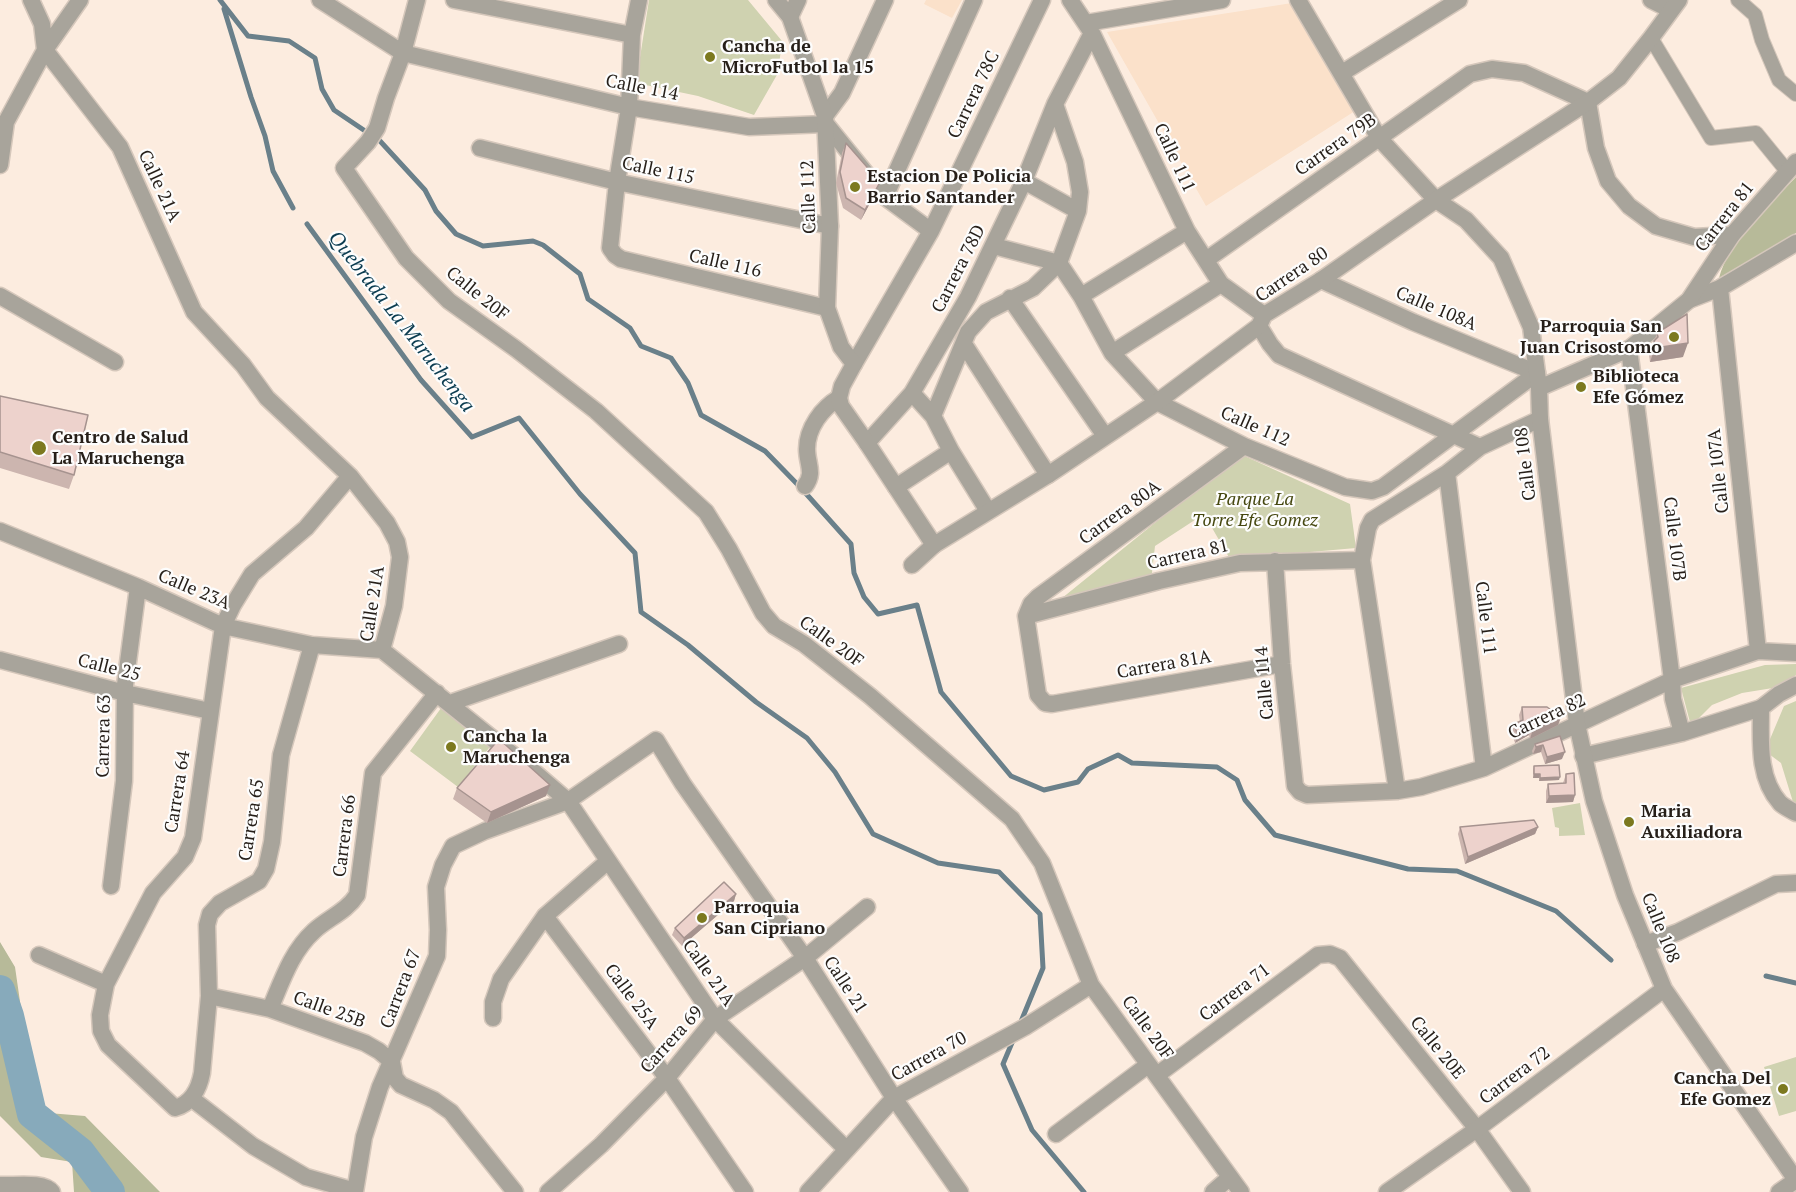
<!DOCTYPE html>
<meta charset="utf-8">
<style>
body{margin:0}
canvas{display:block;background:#fcecdf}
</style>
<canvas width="1796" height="1192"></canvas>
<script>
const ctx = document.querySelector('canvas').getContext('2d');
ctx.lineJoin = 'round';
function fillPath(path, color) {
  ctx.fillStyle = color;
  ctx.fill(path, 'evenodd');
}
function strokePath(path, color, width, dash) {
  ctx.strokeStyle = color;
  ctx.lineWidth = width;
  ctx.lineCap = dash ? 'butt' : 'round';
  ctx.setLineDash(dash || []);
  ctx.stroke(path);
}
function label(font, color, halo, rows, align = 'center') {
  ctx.font = font + ' "PT Serif",serif';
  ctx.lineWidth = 4.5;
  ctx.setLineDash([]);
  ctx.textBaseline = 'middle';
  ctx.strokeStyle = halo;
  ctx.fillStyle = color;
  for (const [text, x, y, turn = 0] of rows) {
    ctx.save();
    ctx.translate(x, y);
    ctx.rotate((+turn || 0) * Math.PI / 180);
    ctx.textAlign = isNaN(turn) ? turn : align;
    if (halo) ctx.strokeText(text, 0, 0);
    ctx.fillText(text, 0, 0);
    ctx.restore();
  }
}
fillPath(new Path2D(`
 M926,0H962L952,18L924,4Z
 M1292,3L1355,111L1206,206L1107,32Z`), '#fbe1ca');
fillPath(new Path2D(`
 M649,0H748L782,41L778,73L754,115L698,96L636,83Z
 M1240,454L1350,504L1356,548L1230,559L1204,514L1155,546L1151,581L1051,607Z
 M1796,664V675L1779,687L1742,693L1712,705L1691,726L1681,688L1765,665Z
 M1796,701V803L1793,802L1781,763L1765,751L1784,706Z
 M444,704L493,743L458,787L410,751Z
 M1580,803L1585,835L1559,836V828L1555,827L1552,808Z
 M1796,1057V1111L1779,1116L1764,1067Z`), '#cfd2b0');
fillPath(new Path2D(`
 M1796,177V233L1719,278C1729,240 1770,205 1796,177Z
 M0,942L15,967L36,1112L85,1116L160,1192H74L72,1162L41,1157L0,1116Z`), '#b7ba99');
strokePath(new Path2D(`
 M220,0L248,36L289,41L315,58L322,89L334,110L380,141L425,190L436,211L456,234L483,246L533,241L543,245L580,274L588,299L630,328L641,346L671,358L688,383L701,415L765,451L801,488L851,544L854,573L864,597L878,614L917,605L941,692L1011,776L1044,790L1078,782L1088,769L1118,755L1132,763L1217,767L1237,780L1245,800L1275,835L1408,869L1457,871L1556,911L1611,960
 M224,9L251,97L265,136L273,171L293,208
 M307,224L421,380L472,437L519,418L580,494L635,553L641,612L688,645L756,702L807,738L835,772L873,834L938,863L999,872L1040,914L1043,968L1020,1024
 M1766,976L1796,983
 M1014,1038L1003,1064L1032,1130L1084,1192`), '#6a808a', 5);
strokePath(new Path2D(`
 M0,990L9,1016L32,1114L80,1152L110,1192`), '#87aabb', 30);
const pedestrian = new Path2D(`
 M1738,0L1755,15L1762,40L1779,80L1796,94
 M1651,38L1711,138L1756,133L1787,171`);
const minor = new Path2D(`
 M31,0L42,24L45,50L120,147L194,312L243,365L267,398L350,476L387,523L397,542L400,557L394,606L382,650
 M320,0L403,53L629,107L749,127L826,124L885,197L931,231
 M417,0L403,53L386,98L377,128L368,142L344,168L406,258L449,301L516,349L596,411L706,512L729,549L763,613L774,626L804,644L870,696L1012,819L1042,863L1091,985L1241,1192
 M454,0L632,35
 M639,0L632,35L629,107L617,182L610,248L615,255L621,259L827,308
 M1070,0L1092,33L1187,231L1221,284L1264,315
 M1298,0L1379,138L1436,200
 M1651,0L1671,10
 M790,17L798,0
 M1086,23L1222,0
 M1342,73L1459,0
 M825,116L842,93L885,0
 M480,148L617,182L830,226
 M0,165L6,122L45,50L80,0
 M1024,181L1078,211
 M885,197L974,0
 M994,246L1059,263L1081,296L1112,353L1157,402L1244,446L1345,487L1372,491L1383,487L1537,373
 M1206,260L1470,74L1492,69L1524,73L1588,102L1596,148L1608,181L1629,206L1656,226L1694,237L1732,235
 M1321,280L1413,322L1537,373
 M1720,288L1758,651
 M0,296L115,362
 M1081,296L1187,231
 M1010,298L1105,436
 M1689,300L1720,288L1796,243
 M1259,326L1270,344L1279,355L1480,447
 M964,344L1048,475
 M1629,349L1672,680L1673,699L1682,733
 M1112,353L1221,284
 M854,364L931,231L1042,0
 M912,393L933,416L951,451L988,511
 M933,416L968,332L986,312L1033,288L1059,263L1078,211L1080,192L1075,162L1055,104
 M867,443L912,393L968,297L1024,181L1055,104L1092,33
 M1447,473L1484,768
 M805,486C815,473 807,464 807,449C807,428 822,408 839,398
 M896,487L951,451
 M0,531L138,587L223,626L312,645L382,650
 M1275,561L1282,664L1295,786L1300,792L1307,795L1397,791L1421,787L1484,768L1672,680L1758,651L1796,653
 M912,565L934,545
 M1026,616L1159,581L1240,563L1362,560
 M1026,616L1038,695L1045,703L1052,704L1282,664
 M1026,616L1031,604L1038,597L1244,446
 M312,645L281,755L272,842L266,869L259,881L220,903L210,914L207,925L209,996L202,1073C199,1089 191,1104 175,1108L108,1045L101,1031L100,1015L106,984L153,893L185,857L193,838L223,626L233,605L252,574L306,528L350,476
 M382,650L513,755
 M0,660L125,693L210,711
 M450,703L619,644
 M1583,756L1682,733L1761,708
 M533,771L568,801L715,1019L846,1149
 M1397,791L1362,560L1368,528L1372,520L1447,473L1480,447L1540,419
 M111,886L124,781L125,685L138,587
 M545,916L667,1078L745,1192
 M1645,944L1678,932L1776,884L1796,883
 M39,955L106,984
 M209,996L270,1009L365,1043L379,1051L392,1062L395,1078L401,1085L434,1100L451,1112L515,1192
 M270,1009C282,981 291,952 314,931C328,918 346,912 357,895L373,773L437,693
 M493,1018V1002L501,979L545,916L608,861
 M1157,1075L1318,955L1330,954L1340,958L1477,1129L1522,1192
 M191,1098L253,1146L306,1177L355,1191
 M1056,1134L1148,1065
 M0,1185C13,1186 44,1181 52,1192
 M355,1192L364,1137L380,1087L437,956L438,930L436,887L443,865L453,846L485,831L568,801L656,740L683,784L805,958L894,1098L960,1192
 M548,1192L601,1145L667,1078L715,1019L805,958L867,907
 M808,1192L894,1098L1025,1027L1091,985
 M1213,1192L1229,1178`);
const tertiary = new Path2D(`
 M776,0L790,17L825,116L830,226L827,308L841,347L854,364L842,386L839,398L841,406L867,443L934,545L1048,475L1157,402L1259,326L1264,315L1321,280L1436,200L1588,102L1619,78L1651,38L1679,0
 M1436,200L1466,220L1501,258L1531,327L1539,388L1540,419L1577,724L1594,801L1625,895L1664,989L1796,1180L1779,1192
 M1539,388L1629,349L1689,300L1732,235L1796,162
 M1796,685L1779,694L1761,708C1761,740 1757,777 1780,803C1784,807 1791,810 1796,813
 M1387,1192L1477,1129L1664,989`);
strokePath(pedestrian, '#d5c7bb', 16);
strokePath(minor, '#d5c7bb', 19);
strokePath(tertiary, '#d5c7bb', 19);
strokePath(pedestrian, '#a8a49b', 14);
strokePath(minor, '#a8a49b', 16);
strokePath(tertiary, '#a8a49b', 16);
fillPath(new Path2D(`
 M846,143L876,192L861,220L843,208L836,183L842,153Z
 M1657,333L1683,357L1650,362L1649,355Z
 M0,396L74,475L69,489L0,468Z
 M1522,707L1561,717L1558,725L1530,739L1529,735L1515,743L1511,731L1514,724L1520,722L1519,715Z
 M1560,736L1562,759L1545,764L1541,752L1533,754L1532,751L1535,744Z
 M1534,766L1559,780L1539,781V778H1533V770Z
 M1566,774L1575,795L1573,802L1546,803V791L1548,784L1563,783Z
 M457,788L546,796L487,823L453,799Z
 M1460,827H1538L1535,834L1465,864L1458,834Z
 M736,894L734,901L682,946L672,935L675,928Z`), '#ccb5af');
fillPath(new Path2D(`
 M880,182L876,192L861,220L865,210Z
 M1688,343L1683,357L1650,362L1655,348Z
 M1561,717L1558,725L1530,739L1532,732Z
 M1531,728L1529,735L1515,743L1518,736Z
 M1543,745L1541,752L1533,754L1536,747Z
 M1565,752L1562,759L1545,764L1547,757Z
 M1534,774H1540L1539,778H1533Z
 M1560,777L1559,780L1539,781L1540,778Z
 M550,785L546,796L487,823L491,812Z
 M1575,795L1573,802L1546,803L1549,796Z
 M1538,827L1535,834L1465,864L1468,857Z
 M736,894L734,901L682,946L684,938Z`), '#a6938f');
const building = new Path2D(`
 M846,143L880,182L865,210L846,198L840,172Z
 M1687,314L1688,343L1655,348L1654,341L1658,337L1657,333Z
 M0,396L88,415L74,475L0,452Z
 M1522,707H1547L1561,717L1532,732L1531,728L1518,736L1514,724L1523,720Z
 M1560,736L1565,752L1547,757L1543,745L1536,747L1535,744Z
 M499,739L550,785L491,812L457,788Z
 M1559,765L1560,777L1540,778V774H1534V766Z
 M1574,773L1575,795L1549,796L1548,784L1566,783V774Z
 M1534,820L1538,827L1468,857L1460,827Z
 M724,882L736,894L684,938L675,928Z`);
fillPath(building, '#edd2cc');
strokePath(building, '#a6938f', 1.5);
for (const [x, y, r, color] of [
 [710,57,6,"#7c791f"],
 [855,187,6,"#7c791f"],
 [1674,337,6,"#7c791f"],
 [1581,387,6,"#7c791f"],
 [39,448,8,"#7c791f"],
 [451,747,6,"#7c791f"],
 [1629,822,6,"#7c791f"],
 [702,918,6,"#7c791f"],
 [1783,1089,6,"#7c791f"]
]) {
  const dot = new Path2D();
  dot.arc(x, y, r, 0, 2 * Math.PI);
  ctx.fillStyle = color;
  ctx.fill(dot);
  strokePath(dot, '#fdfdfd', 2);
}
label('bold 18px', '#261f19', '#fdfdfd', [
 ["Cancha de",722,47],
 ["MicroFutbol la 15",722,68],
 ["Estacion De Policia",867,177],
 ["Barrio Santander",867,198],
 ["Parroquia San",1662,327,"right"],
 ["Juan Crisostomo",1662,348,"right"],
 ["Biblioteca",1593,377],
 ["Efe Gómez",1593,398],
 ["Centro de Salud",52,438],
 ["La Maruchenga",52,459],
 ["Cancha la",463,737],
 ["Maruchenga",463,758],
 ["Maria",1641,812],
 ["Auxiliadora",1641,833],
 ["Parroquia",714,908],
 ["San Cipriano",714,929],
 ["Cancha Del",1771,1079,"right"],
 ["Efe Gomez",1771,1100,"right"]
], 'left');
label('18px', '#261f19', '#fdfdfd', [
 ["Calle 114",642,88,11],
 ["Carrera 78C",974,95,-64],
 ["Carrera 79B",1336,145,-35],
 ["Calle 111",1174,158,65],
 ["Calle 115",658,171,12],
 ["Calle 21A",159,186,65],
 ["Calle 112",809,197,-92],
 ["Carrera 81",1725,217,-52],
 ["Calle 116",725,264,13],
 ["Carrera 78D",959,269,-63],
 ["Carrera 80",1292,275,-34],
 ["Calle 20F",477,294,39],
 ["Calle 108A",1436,309,23],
 ["Calle 112",1255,427,24],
 ["Calle 108",1526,464,-97],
 ["Calle 107A",1719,471,-96],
 ["Carrera 80A",1120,513,-36],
 ["Calle 107B",1674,539,83],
 ["Carrera 81",1188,555,-13],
 ["Calle 23A",194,590,23],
 ["Calle 21A",373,604,-81],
 ["Calle 111",1485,618,83],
 ["Calle 20F",831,642,36],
 ["Carrera 81A",1164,665,-10],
 ["Calle 25",109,668,14],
 ["Calle 114",1265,683,-95],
 ["Carrera 82",1547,717,-25],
 ["Carrera 63",104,736,-89],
 ["Carrera 64",178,792,-81],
 ["Carrera 65",252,820,-81],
 ["Carrera 66",345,836,-83],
 ["Calle 108",1660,928,68],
 ["Calle 21A",708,973,55],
 ["Calle 21",845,985,57],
 ["Carrera 67",401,989,-69],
 ["Carrera 71",1235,993,-37],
 ["Calle 25A",631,997,53],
 ["Calle 25B",329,1010,20],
 ["Calle 20F",1147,1028,54],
 ["Carrera 69",672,1040,-48],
 ["Calle 20E",1437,1048,51],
 ["Carrera 70",929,1057,-29],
 ["Carrera 72",1515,1076,-37]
]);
label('italic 18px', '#45470f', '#fdfdfd', [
 ["Parque La",1255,500],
 ["Torre Efe Gomez",1255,521]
]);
label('italic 20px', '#0b3c50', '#fdfdfd', [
 ["Quebrada La Maruchenga",401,322,52]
]);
</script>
